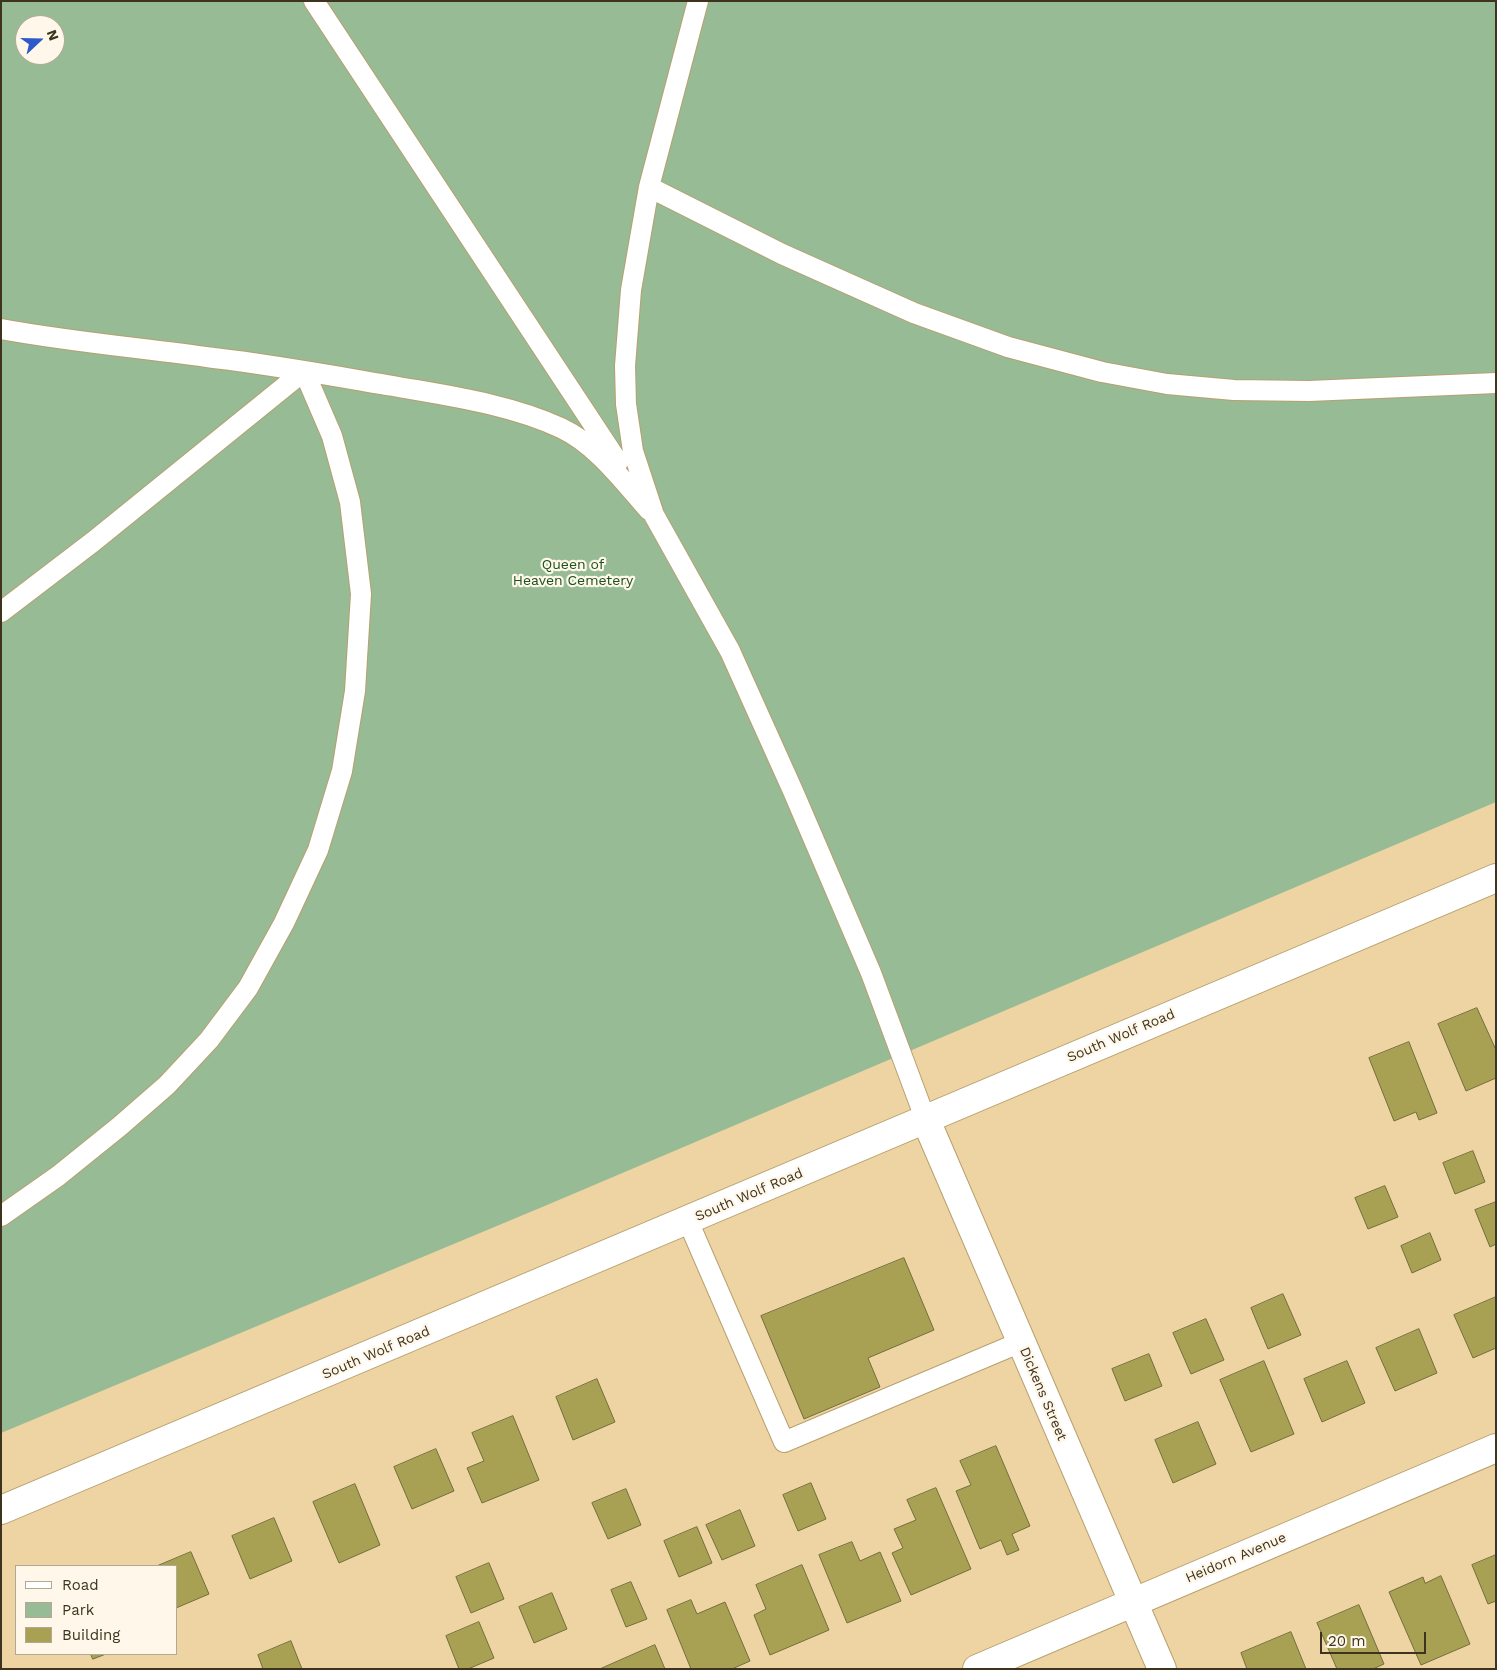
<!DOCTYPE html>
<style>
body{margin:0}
#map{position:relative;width:1497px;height:1670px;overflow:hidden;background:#edd4a2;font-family:"Work Sans",sans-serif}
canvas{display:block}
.frame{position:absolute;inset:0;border:2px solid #3d331f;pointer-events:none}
.legend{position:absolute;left:15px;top:1565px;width:162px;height:90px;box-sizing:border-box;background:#fff7e9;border:1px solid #b1a998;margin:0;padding:6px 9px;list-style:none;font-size:15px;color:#3d331f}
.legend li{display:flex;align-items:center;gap:10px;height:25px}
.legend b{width:25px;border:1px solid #b1a998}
.north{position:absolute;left:15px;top:15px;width:50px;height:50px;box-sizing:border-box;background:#fff7e9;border:1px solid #b1a998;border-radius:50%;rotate:69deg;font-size:14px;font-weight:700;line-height:20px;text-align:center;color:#3d331f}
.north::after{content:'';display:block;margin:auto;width:18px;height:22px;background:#2d5ac9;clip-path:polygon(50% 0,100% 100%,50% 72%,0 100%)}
.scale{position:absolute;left:1320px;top:1632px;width:106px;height:22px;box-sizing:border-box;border:2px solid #3d331f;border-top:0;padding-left:6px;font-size:15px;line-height:18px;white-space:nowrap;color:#3d331f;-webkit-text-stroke:4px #fff7e9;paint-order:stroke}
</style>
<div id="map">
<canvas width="1497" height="1670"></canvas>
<div class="frame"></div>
<ul class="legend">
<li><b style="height:6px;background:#fff"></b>Road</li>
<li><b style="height:14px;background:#96bb95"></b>Park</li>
<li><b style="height:14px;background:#a8a154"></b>Building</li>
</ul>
<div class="north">N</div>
<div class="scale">20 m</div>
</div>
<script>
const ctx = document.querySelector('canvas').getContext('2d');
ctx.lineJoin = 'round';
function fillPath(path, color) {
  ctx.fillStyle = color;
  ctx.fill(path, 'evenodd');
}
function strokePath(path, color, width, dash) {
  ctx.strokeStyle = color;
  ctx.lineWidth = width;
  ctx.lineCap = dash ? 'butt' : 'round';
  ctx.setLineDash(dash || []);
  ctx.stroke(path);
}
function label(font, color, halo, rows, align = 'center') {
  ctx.font = font + ' "Work Sans",sans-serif';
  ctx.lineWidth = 4.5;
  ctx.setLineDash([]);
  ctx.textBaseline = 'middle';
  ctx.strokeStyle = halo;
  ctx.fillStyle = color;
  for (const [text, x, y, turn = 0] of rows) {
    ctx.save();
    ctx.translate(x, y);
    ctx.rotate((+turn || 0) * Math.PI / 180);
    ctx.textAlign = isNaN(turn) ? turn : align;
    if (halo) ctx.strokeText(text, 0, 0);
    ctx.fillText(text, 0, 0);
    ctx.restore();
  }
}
fillPath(new Path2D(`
 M1,1H1496V802L547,1205L1,1433ZM25,25H55V55H25Z`), '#96bb95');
const building = new Path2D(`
 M1477,1008L1496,1050V1078L1466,1091L1438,1024Z
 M1409,1042L1437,1113L1419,1120L1416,1112L1394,1121L1369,1058Z
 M1473,1151L1485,1182L1455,1194L1443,1163Z
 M1385,1186L1398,1217L1368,1229L1355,1198Z
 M1496,1202V1244L1490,1247L1475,1210Z
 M1430,1233L1441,1260L1412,1273L1401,1246Z
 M904,1258L934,1330L868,1358L880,1387L804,1419L761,1316Z
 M1283,1294L1301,1335L1268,1349L1251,1308Z
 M1496,1297V1348L1473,1358L1454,1315Z
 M1206,1319L1224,1360L1191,1374L1173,1333Z
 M1419,1329L1437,1373L1395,1391L1376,1348Z
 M1149,1354L1162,1386L1125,1401L1112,1369Z
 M1264,1361L1294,1434L1251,1452L1220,1380Z
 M1347,1361L1365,1403L1322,1422L1304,1379Z
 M597,1379L615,1422L573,1440L556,1397Z
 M513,1416L539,1480L482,1503L467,1468L484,1461L472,1433Z
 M1198,1422L1216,1464L1173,1483L1155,1440Z
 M996,1446L1030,1526L1012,1534L1019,1550L1007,1555L1001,1540L980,1549L956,1491L971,1485L960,1461Z
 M436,1449L454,1491L412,1509L394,1467Z
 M811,1483L826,1519L798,1531L783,1495Z
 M355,1484L380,1545L339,1563L313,1502Z
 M936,1488L971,1569L911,1595L892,1553L903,1548L894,1529L916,1520L907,1500Z
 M626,1489L641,1525L608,1539L592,1503Z
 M740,1510L755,1546L722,1560L706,1525Z
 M274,1518L292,1561L250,1579L232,1536Z
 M697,1527L712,1563L679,1577L664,1541Z
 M852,1542L860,1561L880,1552L901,1601L847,1623L819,1555Z
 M191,1552L209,1594L176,1608V1566H157Z
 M1496,1555V1601L1488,1604L1472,1565Z
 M489,1563L504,1599L471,1613L456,1577Z
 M802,1565L829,1630L770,1655L754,1615L766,1609L756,1585Z
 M1441,1576L1470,1644L1421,1665L1389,1592L1423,1577L1425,1583Z
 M631,1582L647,1619L626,1627L611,1590Z
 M552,1593L567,1629L534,1643L519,1607Z
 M691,1600L697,1614L725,1602L750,1661L732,1669H691L667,1610Z
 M1359,1605L1384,1664L1373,1669H1337L1317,1623Z
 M479,1622L494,1658L468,1669H459L446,1636Z
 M1291,1632L1306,1669H1247L1241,1653Z
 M291,1641L302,1669H263L258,1655Z
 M655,1645L665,1669H600Z
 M91,1654H106L93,1659Z`);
fillPath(building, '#a8a154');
strokePath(building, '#726e3c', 1);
const lane = new Path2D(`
 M314,1L618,462
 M698,1L649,187L631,290L625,366L626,404L633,451L654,515L730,651L793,791L871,973L925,1118
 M649,187L782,254L914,313L1008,347L1102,372L1167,384L1234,390L1309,391L1496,383
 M1,329C72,342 143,348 214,358C274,365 334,376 393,386C449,396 509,404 561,428C597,445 623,481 649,510
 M1,612L94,541L304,371L332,436L350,502L361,594L355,691L342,771L318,850L284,923L248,988L209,1040L167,1085L120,1126L58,1176L1,1216
 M688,1221L784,1442L1021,1342`);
const street = new Path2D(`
 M925,1118L1162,1669
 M977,1669L1496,1448`);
const secondary = new Path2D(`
 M1,1510L1496,878`);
strokePath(lane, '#b8a06f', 22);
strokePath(street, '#b8a06f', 30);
strokePath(secondary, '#b8a06f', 30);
strokePath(lane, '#fff', 20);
strokePath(street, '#fff', 28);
strokePath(secondary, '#fff', 28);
label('14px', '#17511b', '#fff7e9', [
 ["Queen of",573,565],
 ["Heaven Cemetery",573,581]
]);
label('14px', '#3d331f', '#fff7e9', [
 ["South Wolf Road",1121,1036,-23],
 ["South Wolf Road",749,1195,-23],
 ["South Wolf Road",376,1353,-23],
 ["Dickens Street",1043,1394,67],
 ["Heidorn Avenue",1236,1558,-23]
]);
</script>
